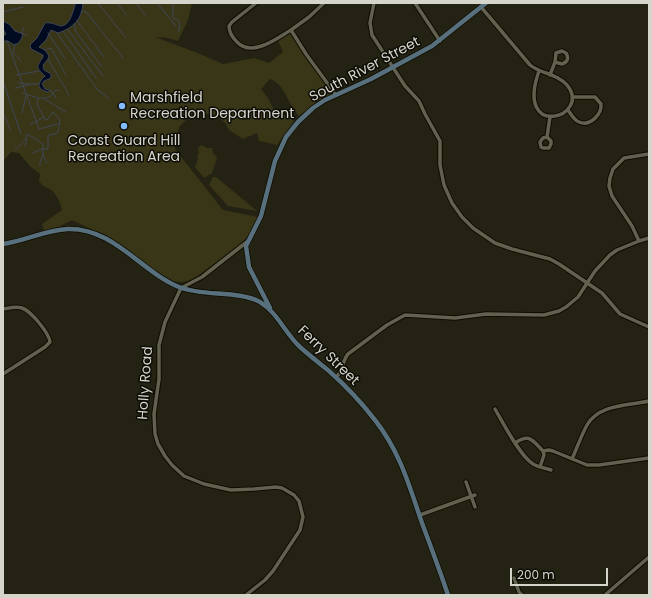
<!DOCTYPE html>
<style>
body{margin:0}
#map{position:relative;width:652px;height:598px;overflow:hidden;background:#242313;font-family:Poppins,sans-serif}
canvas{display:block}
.frame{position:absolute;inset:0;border:4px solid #d6d5cb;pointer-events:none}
.scale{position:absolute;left:510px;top:568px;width:98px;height:18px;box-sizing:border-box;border:2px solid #d6d5cb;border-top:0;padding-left:5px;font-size:12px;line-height:14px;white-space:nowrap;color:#d6d5cb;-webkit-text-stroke:3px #0d0c06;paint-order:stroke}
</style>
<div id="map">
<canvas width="652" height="598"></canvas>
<div class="frame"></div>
<div class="scale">200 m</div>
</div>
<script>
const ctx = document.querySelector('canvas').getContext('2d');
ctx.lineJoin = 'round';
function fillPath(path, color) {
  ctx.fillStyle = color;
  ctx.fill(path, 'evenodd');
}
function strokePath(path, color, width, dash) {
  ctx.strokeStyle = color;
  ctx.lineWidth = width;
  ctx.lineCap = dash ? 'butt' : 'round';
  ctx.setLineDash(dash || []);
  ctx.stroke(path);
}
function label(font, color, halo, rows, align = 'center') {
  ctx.font = font + ' Poppins,sans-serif';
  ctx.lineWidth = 3;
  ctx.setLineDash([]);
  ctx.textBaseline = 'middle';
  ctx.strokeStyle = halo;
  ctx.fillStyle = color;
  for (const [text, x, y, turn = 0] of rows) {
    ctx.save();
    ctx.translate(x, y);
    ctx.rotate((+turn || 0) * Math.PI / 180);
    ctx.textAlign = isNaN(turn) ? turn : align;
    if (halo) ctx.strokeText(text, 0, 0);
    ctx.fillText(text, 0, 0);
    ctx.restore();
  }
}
fillPath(new Path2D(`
 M3,3H192L188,20L178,41L168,38L155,37L195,52L223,64L254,58L269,63L283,52L277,38L291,30L333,90L332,94L319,101L299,116C288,105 286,85 270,79L261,89L268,98L274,110L294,121L277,145L259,141L257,133L243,139L229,130L226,124L220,118L198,111L193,113L179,127L175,149L223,210L258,217L250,233L241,244L192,280C181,283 174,283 164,278L112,239L72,220L50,231L44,230L42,224L62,210C60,202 57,194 50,189C44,187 43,186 39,181L40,174L31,167L19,153L11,152L3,161Z
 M202,145L207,148H212L213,153L217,158L212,173L204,178L195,167L198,159L197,155L199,154L198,148Z
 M213,177H216L257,211L228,206L209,185Z`), '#393517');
const water = new Path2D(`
 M73,3H83C82,20 73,28 58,33L51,30L46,40L39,47L45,50L49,56L48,59L43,65L44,70L51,74V78L44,81L42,84L45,89L50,90L48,92C35,88 38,83 45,76C36,67 36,68 43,57V55L31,49L30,45L37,38L45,23C53,22 55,25 61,26C70,26 73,11 75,5Z
 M3,21L9,24L15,31L23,34C21,40 20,43 14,45L8,41H3V36L6,34L3,29Z`);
fillPath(water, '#000a21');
strokePath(water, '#404754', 1);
strokePath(new Path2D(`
 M98,3L126,38
 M117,3L127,15
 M136,3L145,15
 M157,3L176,26
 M173,3V19H177L179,21L180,28L178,32
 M3,12L23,7
 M81,12L84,11L87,13L123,58
 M77,21L104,57
 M74,24L76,32L102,67
 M68,30L103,76
 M63,31L96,78
 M22,33L24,27
 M48,33L65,59
 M57,33L97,89L109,99
 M23,34L27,35
 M7,41L39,129L58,124
 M15,44L13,53L17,56L21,62
 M45,50L51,48L66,75
 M48,59L69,95
 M16,75L39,71
 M3,81L21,134
 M18,83L29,84
 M15,88L32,84H39
 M22,93L38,98
 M56,98L53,93L56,90L59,91
 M44,99L66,112
 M3,113L11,131
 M22,113L26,96
 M30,125L44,117
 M25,146L27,139
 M15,150C19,145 25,142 27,135H29L43,144V155L47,163
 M33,153L42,149H48V136L52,134H56L58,132L60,120L53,112L48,119L45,120C42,112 38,110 37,101L39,98C46,98 49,99 53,93L50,90
 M40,166V162L43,155`), '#404754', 1);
const street = new Path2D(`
 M256,3L232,22L229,26C229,32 233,38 237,42C252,58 277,38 291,30
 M324,3L309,17L291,30L306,54L336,95
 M374,3L370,23L372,35L405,86L419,101L425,114L440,141V165L444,185L452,203L462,217L473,228L495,243L512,249L550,259L559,264L602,293L620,314L649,327
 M415,3L440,41
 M481,7L530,65C541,74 558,74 567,85C593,117 514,141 539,71
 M550,75L555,62L562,64C568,62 569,58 566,53L562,51L556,53L555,62
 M568,110C571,114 574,120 579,122C590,127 602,114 601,104L595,97H572
 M547,137L551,141V144L549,148H543L541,147L540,142L543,138L547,137L550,117
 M639,241L632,226L612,196L609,186L610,178L613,169L624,158L649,154
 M3,309C9,308 16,306 22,308C31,311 49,333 50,342L45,347L3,374
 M336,377C343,372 342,361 348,354L387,325L405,315L455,318L486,314L544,315L559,311L566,307L578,297L595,271L610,255L617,250L639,241L649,238
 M495,409C503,423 520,456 533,464C538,467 545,468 551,470
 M515,443C530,433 532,440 543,451L549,450L553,451L587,465H599L649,458
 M572,459C577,448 581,436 587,425C599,404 628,406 649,401
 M540,467L544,455L543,451
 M466,482L475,507
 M420,515L475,495
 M514,578L519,592L522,595
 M246,595L265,580L273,571L300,530L303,517L299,501L294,495L282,488L276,487L254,489L231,490L204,484L184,476L172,465L165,456L158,444L155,434L154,414L159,379V345L165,322L181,288L202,277L248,241
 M605,595L649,557`);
const secondary = new Path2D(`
 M3,244C25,241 45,230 68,229C114,228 140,271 179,287C204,297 237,290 260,302C277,312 285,333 300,347C309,355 319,363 329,371C346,386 361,402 375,420C400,452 409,485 422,523C431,547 440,571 448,595
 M270,308L249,267L246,246L261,216L275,161L286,137L298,122L313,108L325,100L371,79L432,46L486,3`);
strokePath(street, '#0e0c01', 5.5);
strokePath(secondary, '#0e0c01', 6);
strokePath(street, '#62604e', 3.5);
strokePath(secondary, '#58707e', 4.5);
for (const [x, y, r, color] of [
 [122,106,4,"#83bcfa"],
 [124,126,4,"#83bcfa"]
]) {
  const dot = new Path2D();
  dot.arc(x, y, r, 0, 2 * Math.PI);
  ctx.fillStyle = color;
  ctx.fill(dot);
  strokePath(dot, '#0d0c06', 1.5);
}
label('14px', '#d6d5cb', '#0d0c06', [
 ["South River Street",365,70,-28],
 ["Ferry Street",328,356,44],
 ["Holly Road",146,383,-86]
]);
label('14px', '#d6d5cb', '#0d0c06', [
 ["Marshfield",130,98],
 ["Recreation Department",130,114],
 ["Coast Guard Hill",124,141,"center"],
 ["Recreation Area",124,157,"center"]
], 'left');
</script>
